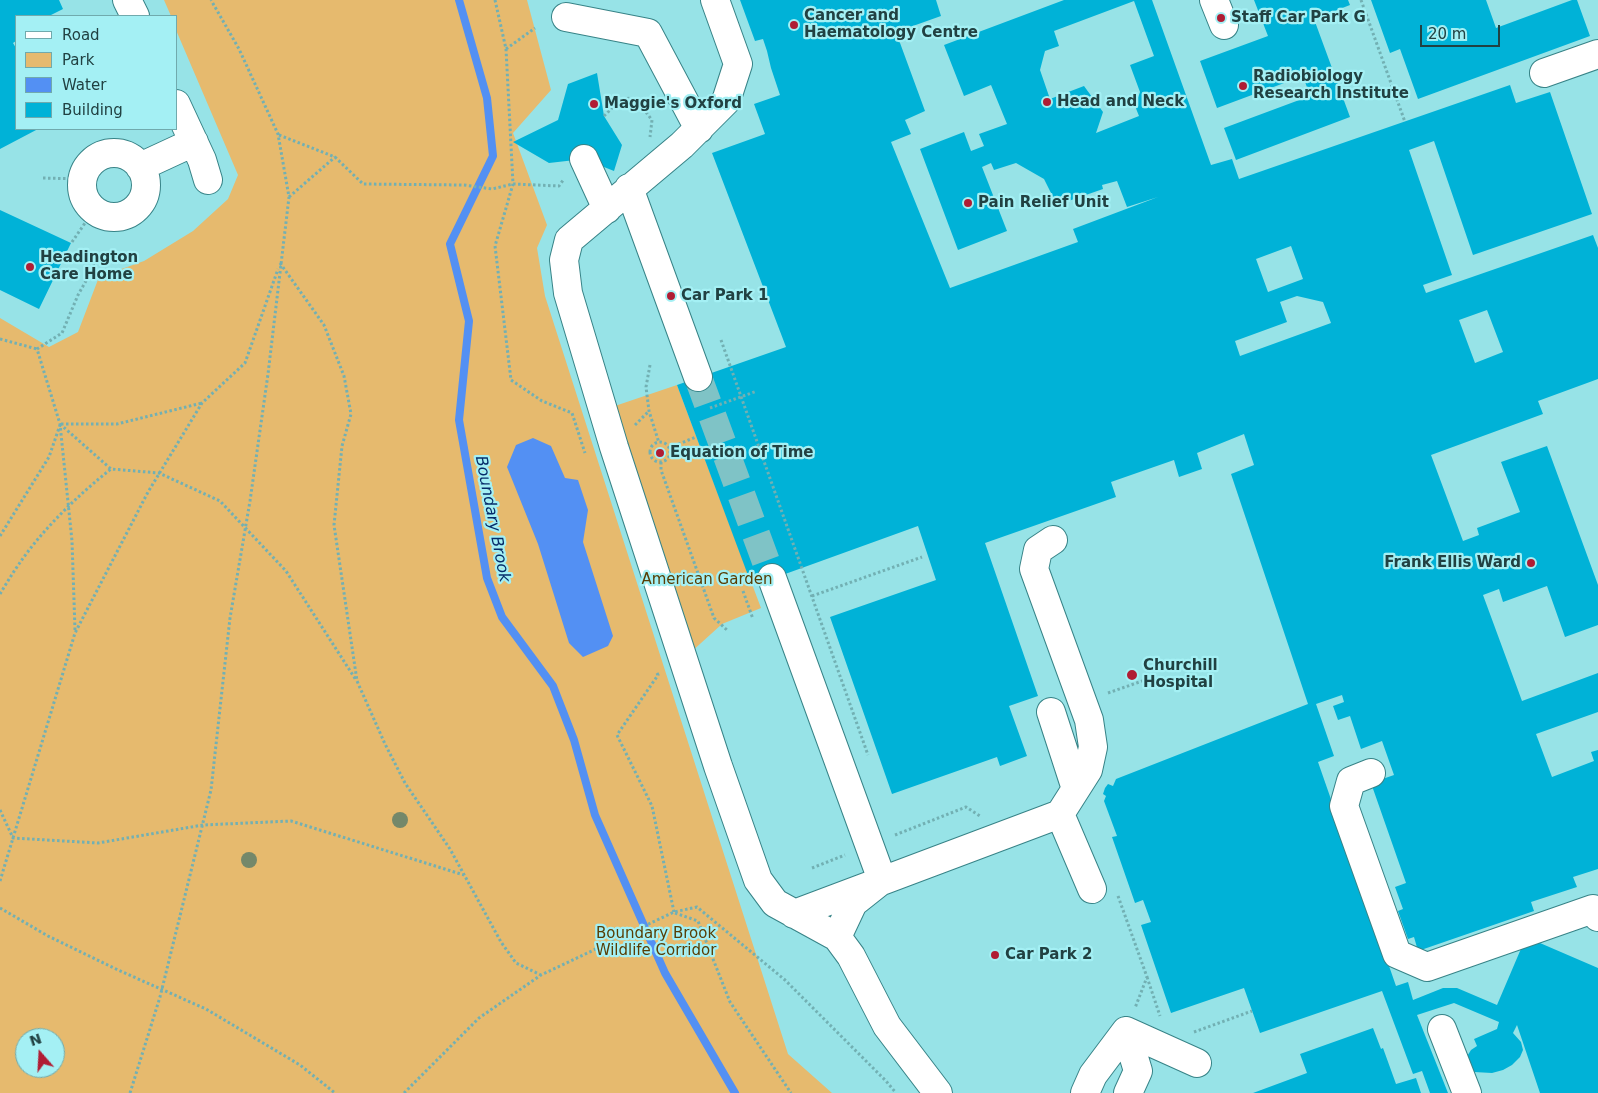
<!DOCTYPE html>
<style>
body{margin:0}
#map{position:relative;width:1598px;height:1093px;overflow:hidden;background:#97e3e7;font-family:"DejaVu Sans",sans-serif}
canvas{display:block}
.legend{position:absolute;left:15px;top:15px;width:162px;height:115px;box-sizing:border-box;background:#a4f0f4;border:1px solid #70aaad;margin:0;padding:6px 9px;list-style:none;font-size:15px;color:#214142}
.legend li{display:flex;align-items:center;gap:10px;height:25px}
.legend b{width:25px;border:1px solid #70aaad}
.north{position:absolute;left:15px;top:1028px;width:50px;height:50px;box-sizing:border-box;background:#a4f0f4;border:1px solid #70aaad;border-radius:50%;rotate:341deg;font-size:14px;font-weight:700;line-height:20px;text-align:center;color:#214142}
.north::after{content:'';display:block;margin:auto;width:18px;height:22px;background:#b01d34;clip-path:polygon(50% 0,100% 100%,50% 72%,0 100%)}
.scale{position:absolute;left:1420px;top:25px;width:80px;height:22px;box-sizing:border-box;border:2px solid #214142;border-top:0;padding-left:6px;font-size:15px;line-height:18px;white-space:nowrap;color:#214142;-webkit-text-stroke:4px #a4f0f4;paint-order:stroke}
</style>
<div id="map">
<canvas width="1598" height="1093"></canvas>
<ul class="legend">
<li><b style="height:6px;background:#fff"></b>Road</li>
<li><b style="height:14px;background:#e6ba6e"></b>Park</li>
<li><b style="height:14px;background:#5390f3"></b>Water</li>
<li><b style="height:14px;background:#00b2d7"></b>Building</li>
</ul>
<div class="north">N</div>
<div class="scale">20 m</div>
</div>
<script>
const ctx = document.querySelector('canvas').getContext('2d');
ctx.lineJoin = 'round';
function fillPath(path, color) {
  ctx.fillStyle = color;
  ctx.fill(path, 'evenodd');
}
function strokePath(path, color, width, dash) {
  ctx.strokeStyle = color;
  ctx.lineWidth = width;
  ctx.lineCap = dash ? 'butt' : 'round';
  ctx.setLineDash(dash || []);
  ctx.stroke(path);
}
function label(font, color, halo, rows, align = 'center') {
  ctx.font = font + ' "DejaVu Sans",sans-serif';
  ctx.lineWidth = 4.5;
  ctx.setLineDash([]);
  ctx.textBaseline = 'middle';
  ctx.strokeStyle = halo;
  ctx.fillStyle = color;
  for (const [text, x, y, turn = 0] of rows) {
    ctx.save();
    ctx.translate(x, y);
    ctx.rotate((+turn || 0) * Math.PI / 180);
    ctx.textAlign = isNaN(turn) ? turn : align;
    if (halo) ctx.strokeText(text, 0, 0);
    ctx.fillText(text, 0, 0);
    ctx.restore();
  }
}
fillPath(new Path2D(`
 M164,0H527L551,90L513,133L547,225L537,248L545,296L788,1054L832,1093H0V318L49,347L78,332L99,277L144,261L193,231L228,199L238,175L176,30V16H171ZM25,1038H55V1068H25Z
 M677,385L761,608L722,624L690,653L606,409Z`), '#e6ba6e');
fillPath(new Path2D(`
 M533,438L551,446L565,478L578,480L588,510L583,542L613,636L608,646L583,657L569,643L538,544L507,467L516,445Z`), '#5390f3');
strokePath(new Path2D(`
 M459,0L487,98L493,156L450,244L469,321L459,420L487,578L502,617L553,686L574,740L595,815L665,973L735,1093`), '#5390f3', 8);
fillPath(new Path2D(`
 M0,0H59L63,9L49,16H16V41L13,43L16,48V129H38L0,149Z
 M740,0H936L941,16L896,32L925,111L905,120L911,134L891,142L950,288L1078,242L1073,229L1158,197L1127,207L1117,181L1102,185L1103,189L1057,205L1044,179L1016,163L994,170L991,163L982,167L1007,231L958,250L920,149L964,132L971,151L984,146L979,134L1007,124L991,85L964,96L944,45L1064,0H1152L1211,165L1232,159L1239,179L1510,85L1516,103L1550,92L1592,214L1473,255L1434,141L1409,150L1452,275L1423,285L1426,293L1593,235L1598,248V379L1538,401L1543,414L1431,455L1463,541L1479,535L1477,528L1520,512L1501,462L1547,446L1598,585V625L1565,637L1547,586L1503,602L1499,589L1483,595L1522,701L1598,673V712L1536,734L1552,777L1594,761L1591,752L1598,750V869L1573,877L1577,887L1531,902L1534,911L1418,951L1414,937L1408,939L1398,911L1403,909L1395,887L1406,883L1371,783L1394,775L1382,741L1361,749L1350,716L1338,720L1333,706L1344,702L1342,695L1316,704L1334,756L1318,762L1396,986L1408,982L1413,1000L1443,988H1457L1497,1005L1526,937L1598,968V1093H1540L1517,1025L1513,1033L1521,1042L1523,1050L1520,1057L1512,1065L1503,1070L1492,1073L1474,1072L1467,1064L1466,1058L1471,1050L1477,1046L1474,1039L1497,1029L1499,1022L1454,1003L1417,1015L1448,1093H1430L1422,1071L1413,1074L1382,991L1260,1033L1244,988L1171,1013L1141,925L1151,922L1143,900L1135,903L1112,837L1117,836L1104,801L1106,796L1103,794L1105,788L1108,784L1113,786L1116,779L1308,704L1231,474L1254,465L1244,434L1197,453L1202,469L1179,477L1174,460L1111,482L1116,497L985,543L1038,696L1009,706L1027,756L1000,766L997,757L892,794L830,617L936,580L918,526L752,586L677,385L786,347L712,153L765,134L754,104L780,95L771,68L767,51L763,39L755,41ZM1134,1L1154,56L1130,65L1140,92L1135,106L1139,116L1096,133L1103,112L1084,86L1050,99L1040,70L1045,51L1059,46L1054,31ZM1291,246L1303,279L1268,292L1256,259ZM1297,296L1323,302L1331,323L1240,356L1235,341L1287,322L1280,302ZM1487,310L1503,352L1475,363L1459,320Z
 M1254,0H1348L1350,5L1314,19L1350,117L1236,160L1224,128L1310,96L1303,76L1217,108L1200,61L1268,36Z
 M1371,0H1486L1496,28L1572,0H1577L1590,36L1418,99L1400,49L1390,53Z
 M597,73L604,116L622,145L614,171L584,159L549,163L513,142L558,120L568,84Z
 M0,210L71,243L39,309L0,290Z
 M1373,1028L1381,1049L1383,1048L1396,1084L1416,1078L1421,1093H1253L1307,1073L1300,1054Z`), '#00b2d7');
strokePath(new Path2D(`
 M698,377L772,578`), '#7fc3c6', 28, [28, 14]);
const minor = new Path2D(`
 M127,0L135,16
 M715,0L738,64L726,101L682,145L569,240L564,260L568,293L614,447L718,766L758,880L775,903L837,937L851,956L887,1026L938,1093
 M1214,0L1224,25
 M566,17L648,33L699,129
 M1544,73L1598,54
 M176,104L202,160L208,180
 M82 185a32 32 0 1 1 64 0a32 32 0 1 1-64 0Z
 M584,159L607,209
 M140,167L194,142
 M629,188L698,377
 M772,578L882,880L853,903L837,937
 M1051,712L1076,789
 M1371,773L1351,781L1344,806L1397,954L1427,967L1593,909L1598,917
 M1060,814L1092,889
 M794,914L1060,814L1088,770L1093,747L1089,720L1034,569L1038,550L1053,540
 M1442,1029L1467,1093
 M1126,1031L1197,1063
 M1126,1031L1138,1071L1128,1093
 M1085,1093L1093,1075L1126,1031`);
strokePath(minor, '#378387', 30);
strokePath(new Path2D(`
 M495,0L506,49L513,184L495,246L511,380L542,401L572,413L585,453
 M1361,0L1405,122
 M506,49L535,28
 M604,116L621,99L631,98L639,103L652,120L650,137
 M279,135L335,157L363,184L464,185L492,189L513,184L559,186L564,179
 M43,178L82,179
 M289,197L335,157
 M72,242L94,210
 M280,263L324,325L344,376L351,414L342,446L334,525L357,681L385,744L405,783L450,849L501,942L516,963L541,975
 M0,339L37,349
 M721,340L868,755
 M650,365L646,387L649,411L659,443
 M710,408L757,391
 M60,424L111,469L159,473L220,501L286,571L356,680
 M61,424H117L202,403
 M635,425L649,411
 M650 452a10 10 0 1 1 20 0a10 10 0 1 1-20 0Z
 M669,448L696,437
 M661,462V470L714,618L727,630
 M0,536L49,457L60,425
 M743,591L753,619
 M0,594C6,584 12,574 19,564C42,530 78,495 111,469
 M812,596L922,557
 M75,630L72,541L60,424L37,349L62,333L78,295L91,272L97,254
 M657,673L658,675L617,735L652,806L674,912
 M1108,693L1145,680
 M0,810L13,838L98,843L203,825L291,821L464,875
 M895,835L966,807L980,816
 M812,868L845,855
 M0,881L75,633L148,492L202,403L245,363L278,269
 M1118,896L1147,977L1135,1008
 M0,908L48,936L118,970L206,1009L300,1065L335,1093
 M675,913L698,921L730,1002L791,1093
 M1147,977L1160,1016
 M1194,1032L1252,1011
 M130,1093L160,997L211,790L230,618L250,501L268,374L289,197L278,134L239,49L211,0
 M404,1093L479,1018L541,975L674,912L697,907L785,980L886,1081L896,1093`), '#72b0b3', 3, [2.5, 2.5]);
strokePath(minor, '#fff', 28);
ctx.fillStyle = '#74886a';
for (const [x, y] of [
 [400,820],
 [249,860]
]) {
  ctx.beginPath();
  ctx.arc(x, y, 8, 0, 2 * Math.PI);
  ctx.fill();
}
for (const [x, y, r, color] of [
 [1221,18,5,"#b01d34"],
 [794,25,5,"#b01d34"],
 [1243,86,5,"#b01d34"],
 [1047,102,5,"#b01d34"],
 [594,104,5,"#b01d34"],
 [968,203,5,"#b01d34"],
 [30,267,5,"#b01d34"],
 [671,296,5,"#b01d34"],
 [660,453,5,"#b01d34"],
 [1531,563,5,"#b01d34"],
 [1132,675,6,"#b01d34"],
 [995,955,5,"#b01d34"]
]) {
  const dot = new Path2D();
  dot.arc(x, y, r, 0, 2 * Math.PI);
  ctx.fillStyle = color;
  ctx.fill(dot);
  strokePath(dot, '#a4f0f4', 2);
}
label('bold 15px', '#214142', '#a4f0f4', [
 ["Cancer and",804,16],
 ["Haematology Centre",804,33],
 ["Staff Car Park G",1231,18],
 ["Radiobiology",1253,77],
 ["Research Institute",1253,94],
 ["Head and Neck",1057,102],
 ["Maggie's Oxford",604,104],
 ["Pain Relief Unit",978,203],
 ["Headington",40,258],
 ["Care Home",40,275],
 ["Car Park 1",681,296],
 ["Equation of Time",670,453],
 ["Frank Ellis Ward",1521,563,"right"],
 ["Churchill",1143,666],
 ["Hospital",1143,683],
 ["Car Park 2",1005,955]
], 'left');
label('15px', '#583d04', '#a4f0f4', [
 ["American Garden",707,580],
 ["Boundary Brook",656,934],
 ["Wildlife Corridor",656,951]
]);
label('italic 16px', '#062c69', '#a4f0f4', [
 ["Boundary Brook",492,519,79]
]);
</script>
